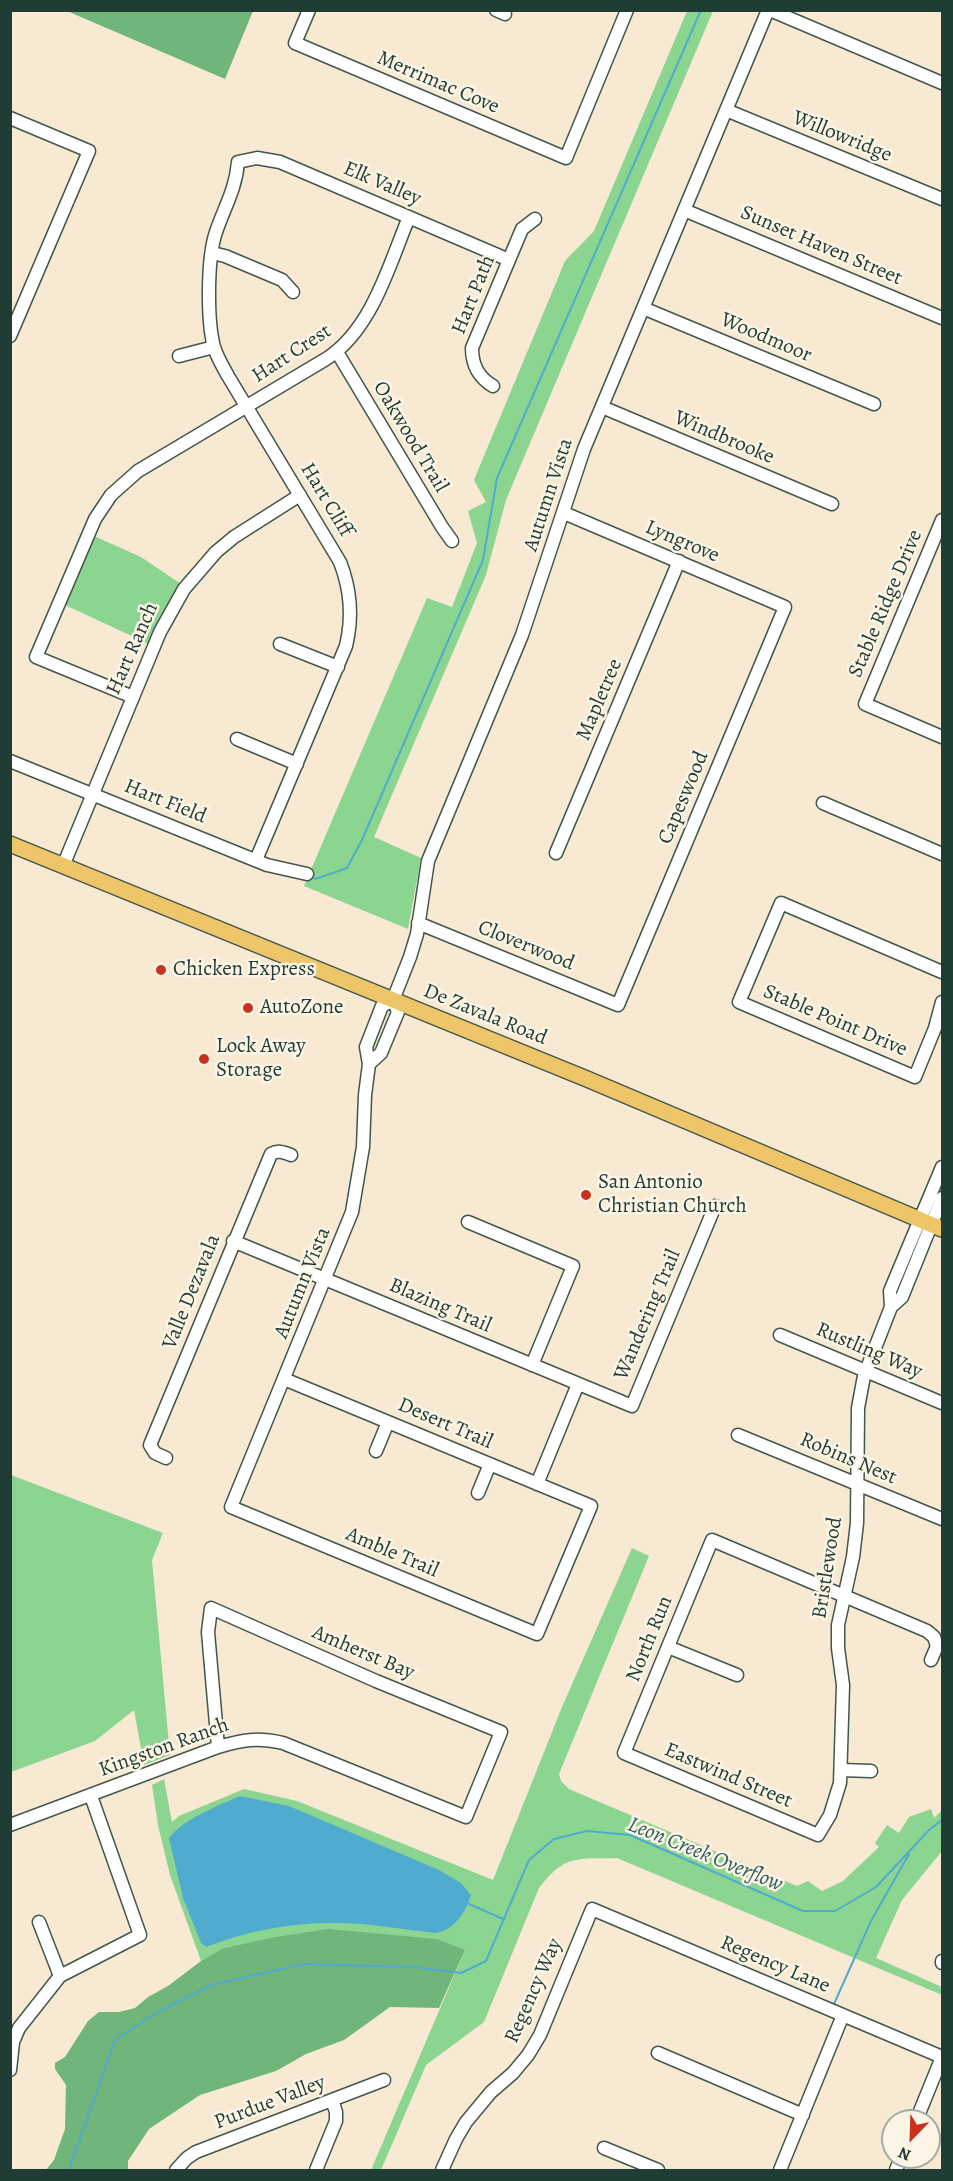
<!DOCTYPE html>
<style>
body{margin:0}
#map{position:relative;width:953px;height:2181px;overflow:hidden;background:#f8e9d2;font-family:Alegreya,serif}
canvas{display:block}
.frame{position:absolute;inset:0;border:12px solid #1f3d34;pointer-events:none}
.north{position:absolute;left:881px;top:2109px;width:60px;height:60px;box-sizing:border-box;background:#fcf5e5;border:2px solid #a4ab9e;border-radius:50%;rotate:203deg;font-size:16px;font-weight:700;line-height:24px;text-align:center;color:#1f3d34}
.north::after{content:'';display:block;margin:auto;width:21px;height:27px;background:#c8321e;clip-path:polygon(50% 0,100% 100%,50% 72%,0 100%)}
</style>
<div id="map">
<canvas width="953" height="2181"></canvas>
<div class="frame"></div>
<div class="north">N</div>
</div>
<script>
const ctx = document.querySelector('canvas').getContext('2d');
ctx.lineJoin = 'round';
function fillPath(path, color) {
  ctx.fillStyle = color;
  ctx.fill(path, 'evenodd');
}
function strokePath(path, color, width, dash) {
  ctx.strokeStyle = color;
  ctx.lineWidth = width;
  ctx.lineCap = dash ? 'butt' : 'round';
  ctx.setLineDash(dash || []);
  ctx.stroke(path);
}
function label(font, color, halo, rows, align = 'center') {
  ctx.font = font + ' Alegreya,serif';
  ctx.lineWidth = 5;
  ctx.setLineDash([]);
  ctx.textBaseline = 'middle';
  ctx.strokeStyle = halo;
  ctx.fillStyle = color;
  for (const [text, x, y, turn = 0] of rows) {
    ctx.save();
    ctx.translate(x, y);
    ctx.rotate((+turn || 0) * Math.PI / 180);
    ctx.textAlign = isNaN(turn) ? turn : align;
    if (halo) ctx.strokeText(text, 0, 0);
    ctx.fillText(text, 0, 0);
    ctx.restore();
  }
}
fillPath(new Path2D(`
 M687,11H713L506,500L486,575L374,837L421,858L408,929L304,886L427,598L452,607L477,543L468,511L486,502L474,480L565,261L594,231Z
 M94,536L141,557L181,584L160,619L149,644L65,605Z
 M11,1475L163,1533L152,1560L170,1755L144,1765L134,1710L95,1741L11,1772Z
 M632,1548L649,1556L559,1774L561,1781L569,1789L797,1886L808,1881L822,1891L843,1881L879,1847L875,1843L887,1825L899,1833L909,1817L931,1809L934,1818L942,1810V1851L902,1900L876,1958L942,1987V1995L617,1858C577,1859 565,1854 539,1888L484,2022L426,2065L381,2170H371L465,1950L221,1949L201,1961L170,1875L158,1825L152,1785L164,1779L172,1822L179,1816L244,1789L297,1801L493,1880L562,1707Z`), '#8bd591');
fillPath(new Path2D(`
 M67,11H253L225,79Z
 M328,1929L437,1939L465,1950L439,2008L390,2007L344,2040L306,2054L276,2071L200,2095L149,2129L128,2161V2170H46L54,2160L65,2129L66,2085L55,2069V2063L65,2057L88,2021L99,2012H119L135,2008L148,1997L168,1986L201,1961L221,1949L270,1938Z`), '#70b67b');
fillPath(new Path2D(`
 M240,1796L289,1806L439,1870L461,1883L471,1895C465,1913 455,1930 435,1933C400,1929 364,1922 329,1923C288,1923 244,1932 206,1947L201,1943L183,1898L169,1838C182,1820 219,1805 240,1796Z`), '#50acce');
strokePath(new Path2D(`
 M315,879L347,868L362,840L483,560L497,478L701,10
 M467,1903L503,1919
 M834,2004L871,1921L909,1854
 M69,2170L115,2040L156,2013L211,1985L303,1964L413,1967L461,1973L486,1961L529,1860L554,1839L587,1831L630,1835L803,1911H835L876,1887L929,1830L942,1820`), '#50acce', 2);
const minor = new Path2D(`
 M309,10L295,43L566,158L627,10
 M496,10L505,14
 M770,10L942,83
 M726,110L942,199
 M10,118L89,151L10,336
 M684,210L942,318
 M212,253L225,256L282,280L293,292
 M643,308L874,404
 M337,352L442,527L452,541
 M179,356L214,347
 M493,386C478,377 472,365 472,348L522,229L535,219
 M602,407L832,504
 M942,520L865,704L942,737
 M280,644L338,667
 M133,697L36,657L95,519L111,495L138,471L326,359C372,330 389,265 409,217
 M237,739L297,764
 M10,761L267,865L307,874
 M823,803L942,854
 M556,853L679,561
 M256,860L346,646C353,617 351,590 340,562L228,376C223,367 217,357 214,347C207,321 207,258 216,232C224,208 236,189 238,162L257,158L280,162L509,260
 M63,866L160,632L184,589L216,552L234,537L300,495
 M418,923L618,1005L785,607L564,513
 M942,972L781,903L739,1002L915,1077L935,1028L942,1002
 M369,1064L381,1053L398,1012L393,1000
 M468,1222L573,1266L532,1365
 M233,1241L632,1406L715,1206
 M891,1307L902,1297L942,1198
 M780,1335L942,1403
 M284,1379L591,1506L537,1634L231,1507L352,1212L363,1147L365,1095L369,1064L366,1047L382,1006L393,1000L410,957L417,934L428,861L522,635L584,449L768,10
 M738,1435L942,1519
 M376,1451L388,1422
 M166,1458L155,1453L150,1445L271,1154C278,1150 283,1152 291,1155
 M537,1484L578,1384
 M478,1493L490,1464
 M668,1647L737,1675
 M931,1660L937,1646L934,1637L927,1631L712,1540L624,1753L818,1835L830,1815L840,1783L843,1685L838,1648V1625L853,1557L857,1523L858,1408L864,1376L891,1307L890,1291L942,1167
 M841,1770L871,1771
 M10,1825L218,1747C243,1740 256,1737 283,1743L466,1817L501,1732L376,1681L211,1608L208,1632L218,1747
 M39,1922L60,1976
 M942,1963V1961
 M658,2053L803,2115
 M10,2070L13,2042L19,2028L60,1976L140,1935L91,1796
 M604,2148L658,2170
 M176,2170L187,2158L196,2152L384,2080
 M316,2170L336,2121V2112L332,2100
 M442,2170L456,2139L466,2122L491,2092L513,2073L528,2055L540,2035L592,1909L942,2057L916,2121
 M780,2170L843,2015
 M896,2170L901,2157`);
const major = new Path2D(`
 M10,844L587,1079L942,1229`);
strokePath(minor, '#40574c', 15);
strokePath(major, '#40574c', 18);
strokePath(minor, '#fff', 12);
strokePath(major, '#eec569', 15);
for (const [x, y, r, color] of [
 [161,970,6,"#c8321e"],
 [248,1008,6,"#c8321e"],
 [204,1059,6,"#c8321e"],
 [586,1195,6,"#c8321e"]
]) {
  const dot = new Path2D();
  dot.arc(x, y, r, 0, 2 * Math.PI);
  ctx.fillStyle = color;
  ctx.fill(dot);
  strokePath(dot, '#fcf5e5', 2);
}
label('21px', '#1f3d34', '#fcf5e5', [
 ["Merrimac Cove",438,83,23],
 ["Willowridge",842,137,22],
 ["Elk Valley",382,184,23],
 ["Sunset Haven Street",821,246,23],
 ["Hart Path",474,295,-68],
 ["Woodmoor",766,338,23],
 ["Hart Crest",292,354,-33],
 ["Oakwood Trail",410,437,59],
 ["Windbrooke",724,438,23],
 ["Autumn Vista",549,495,-72],
 ["Hart Cliff",326,500,59],
 ["Lyngrove",682,542,23],
 ["Stable Ridge Drive",886,604,-67],
 ["Hart Ranch",133,649,-66],
 ["Mapletree",600,700,-67],
 ["Capeswood",684,798,-67],
 ["Hart Field",165,802,22],
 ["Cloverwood",526,946,22],
 ["De Zavala Road",485,1015,22],
 ["Stable Point Drive",835,1021,23],
 ["Autumn Vista",303,1283,-68],
 ["Valle Dezavala",192,1292,-68],
 ["Blazing Trail",440,1306,23],
 ["Wandering Trail",648,1315,-67],
 ["Rustling Way",869,1351,23],
 ["Desert Trail",445,1424,23],
 ["Robins Nest",848,1459,23],
 ["Amble Trail",392,1553,23],
 ["Bristlewood",828,1568,-81],
 ["North Run",650,1639,-68],
 ["Amherst Bay",363,1653,23],
 ["Kingston Ranch",164,1748,-20],
 ["Eastwind Street",728,1776,23],
 ["Regency Lane",775,1965,23],
 ["Regency Way",534,1991,-66],
 ["Purdue Valley",270,2103,-21]
]);
label('21px', '#1f3d34', '#fcf5e5', [
 ["Chicken Express",173,970],
 ["AutoZone",260,1008],
 ["Lock Away",216,1047],
 ["Storage",216,1071],
 ["San Antonio",598,1183],
 ["Christian Church",598,1207]
], 'left');
label('italic 22px', '#2e5e62', '#fcf5e5', [
 ["Leon Creek Overflow",705,1855,22]
]);
</script>
